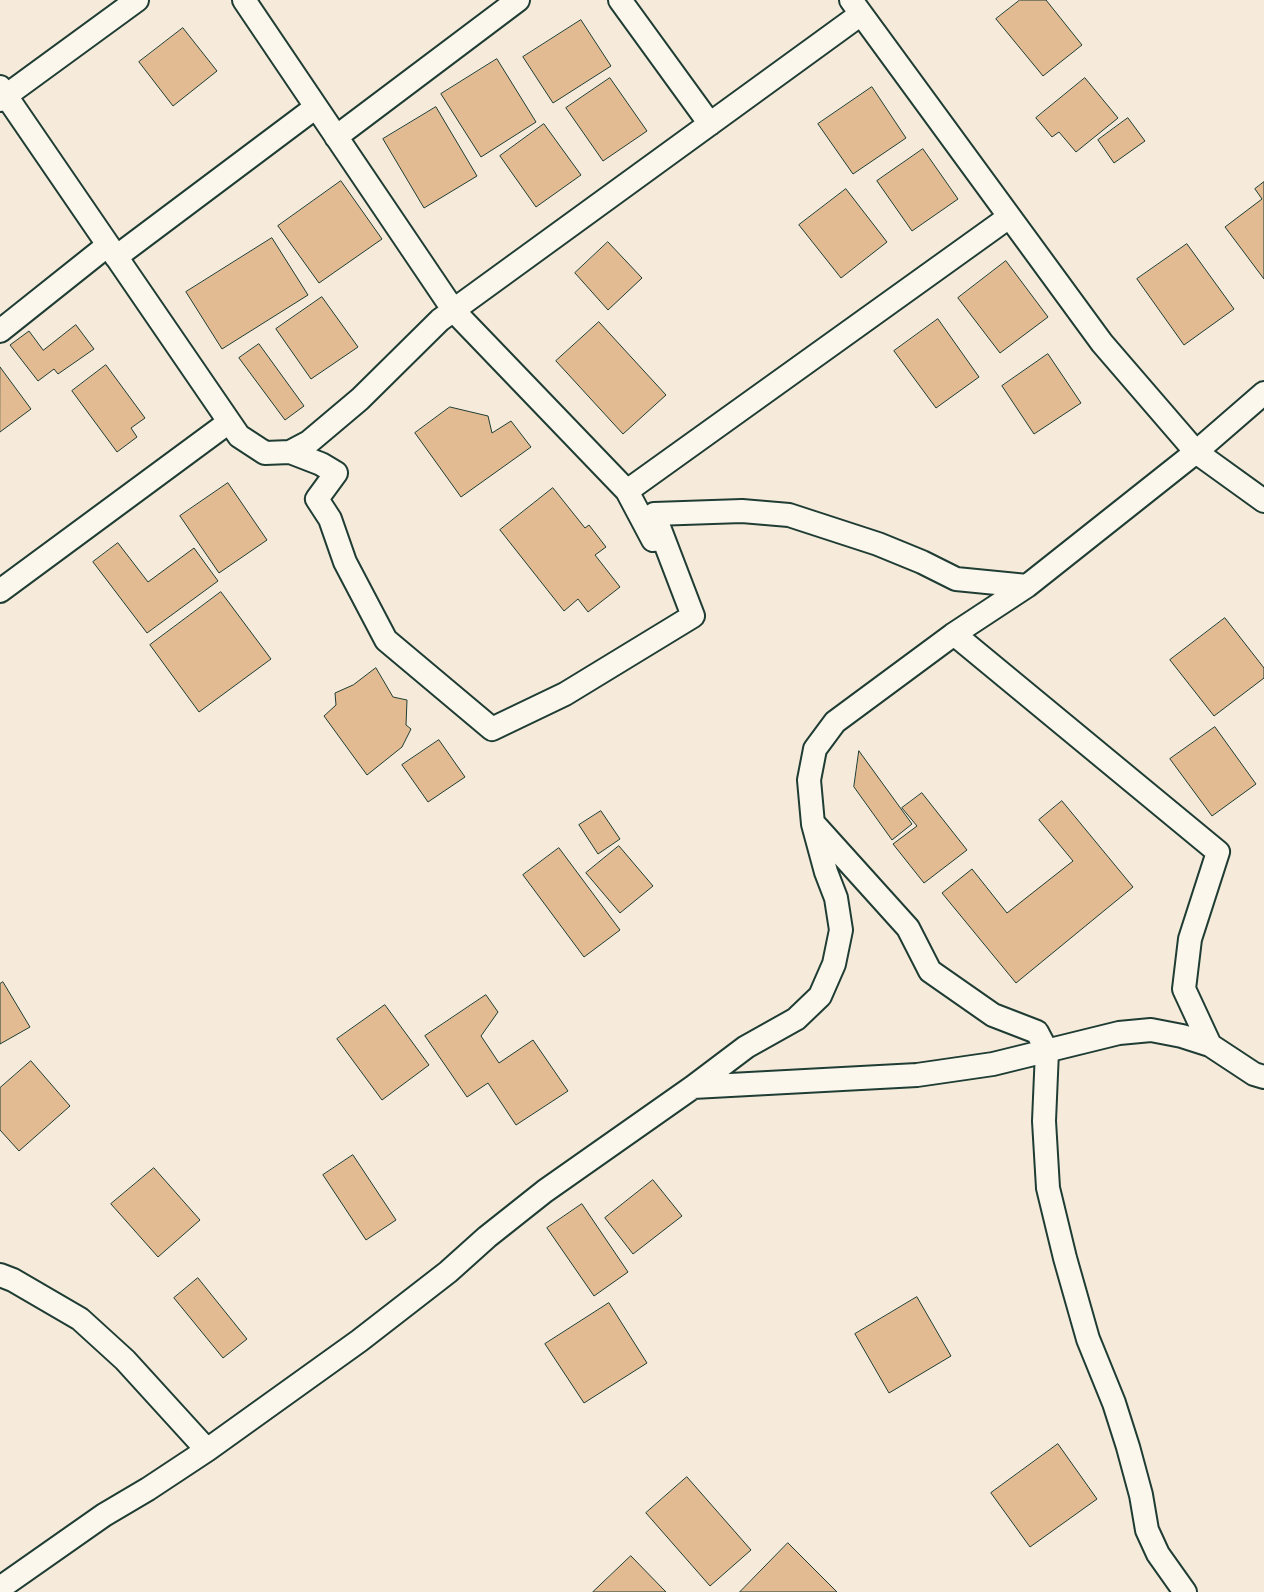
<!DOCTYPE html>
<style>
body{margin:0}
canvas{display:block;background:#f6ebda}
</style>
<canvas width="1264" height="1592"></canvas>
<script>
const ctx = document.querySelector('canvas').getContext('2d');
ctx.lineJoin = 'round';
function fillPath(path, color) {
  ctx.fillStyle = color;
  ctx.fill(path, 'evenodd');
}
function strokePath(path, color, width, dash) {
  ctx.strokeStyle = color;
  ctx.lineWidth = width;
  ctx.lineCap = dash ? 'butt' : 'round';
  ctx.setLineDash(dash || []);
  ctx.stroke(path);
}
const building = new Path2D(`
 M1020,0H1046L1082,45L1043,76L996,19Z
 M581,20L611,66L553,103L523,57Z
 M183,28L217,71L173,106L139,62Z
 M497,59L536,122L481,157L441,94Z
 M610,78L647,131L603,161L566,108Z
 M1085,78L1118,118L1076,152L1059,132L1052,137L1036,118Z
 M872,87L906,138L853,174L818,124Z
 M436,107L477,176L424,208L383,139Z
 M1128,118L1145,141L1114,163L1098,140Z
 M544,124L581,175L536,207L500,156Z
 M923,149L958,199L912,231L877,181Z
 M341,181L382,239L319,283L278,226Z
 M1264,182V279L1225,227L1262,199L1255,189Z
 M846,189L887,242L841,278L799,225Z
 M272,238L308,295L222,349L186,292Z
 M608,242L642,278L608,310L575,273Z
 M1187,244L1234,309L1184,345L1137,279Z
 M1006,261L1048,317L1000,353L958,298Z
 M322,297L358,347L311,379L276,329Z
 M938,319L979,377L936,408L894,351Z
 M599,322L666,395L623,434L556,361Z
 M76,325L94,349L58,374L54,369L38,381L10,345L29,331L43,350Z
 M259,344L304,406L285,420L239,358Z
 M1048,354L1081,403L1034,434L1002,386Z
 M106,365L145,418L131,428L137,437L117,452L72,391Z
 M0,367L31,409L0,432Z
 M450,407L488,416L492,433L511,421L531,447L461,497L415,433Z
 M228,483L267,540L219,573L180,516Z
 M553,488L585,528L589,525L606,547L595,555L620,587L588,612L578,599L564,611L500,530Z
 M118,543L148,582L194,548L218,581L147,633L93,562Z
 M221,592L271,659L199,712L150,645Z
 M1225,618L1264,668V678L1214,716L1170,660Z
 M376,668L393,697L407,700L406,725L411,729L402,747L367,775L324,716L336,705L335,693L353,685Z
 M1215,727L1256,784L1212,816L1170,759Z
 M439,740L465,777L428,802L402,765Z
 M859,751L912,824L892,840L854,787Z
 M922,793L967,850L924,883L893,844L917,826L902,808Z
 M1062,801L1133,887L1016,983L942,893L972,869L1007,913L1073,861L1039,820Z
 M601,811L620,839L598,854L579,825Z
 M619,846L653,886L620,913L586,873Z
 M559,848L620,930L584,957L523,875Z
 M3,982L30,1027L0,1044V984Z
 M486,995L498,1012L481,1036L499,1063L533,1040L568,1091L516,1125L488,1083L467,1097L425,1036Z
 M385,1005L429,1065L382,1100L337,1039Z
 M31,1061L70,1106L19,1151L0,1130V1088Z
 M353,1155L396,1220L366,1240L323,1175Z
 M154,1168L200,1220L158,1257L111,1204Z
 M653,1180L682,1216L633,1254L605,1218Z
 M582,1204L628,1272L594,1296L547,1228Z
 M198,1278L247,1339L223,1358L174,1298Z
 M917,1297L951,1356L889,1393L855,1334Z
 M609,1303L647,1363L584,1403L545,1344Z
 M1058,1444L1097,1499L1030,1547L991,1493Z
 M687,1477L751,1550L710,1586L646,1513Z
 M788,1543L837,1592H740Z
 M631,1556L666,1592H593Z`);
fillPath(building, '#e2bb92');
strokePath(building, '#1f3d34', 1);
const minor = new Path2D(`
 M244,0L454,311L627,491L653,540
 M620,0L710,124
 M851,0L1102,343L1196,452L1264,501
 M0,87L239,436L265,453L290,452L309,442L360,399L440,320L861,14
 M0,100L137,0
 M336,137L518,0
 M116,257L316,107
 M0,331L108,245
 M290,452L321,464L336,473L317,499L330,519L345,562L386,640L492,729L565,694L693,616L654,514L742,511L789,515L878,544L922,562L956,579L1027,586
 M627,491L1009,217
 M0,591L229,422
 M954,634L1027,586L1196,452L1264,393
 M816,826L908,928L930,971L993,1015L1037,1032L1047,1051L1044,1121L1048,1188L1065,1258L1088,1339L1114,1403L1128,1447L1141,1495L1147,1530L1158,1554L1185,1592
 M693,1087L917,1075L993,1064L1119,1033L1151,1030L1182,1036L1210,1045L1254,1074L1264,1077
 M0,1275L13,1280L80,1319L125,1360L207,1450
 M0,1588L104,1515L148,1489L207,1450L359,1341L448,1272L487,1237L545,1191L693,1087L746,1047L796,1019L820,996L834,964L841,930L836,898L826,872L813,824L809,780L815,749L835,722L954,634L1218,852L1190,939L1184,989L1210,1045`);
strokePath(minor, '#1f3d34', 26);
strokePath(minor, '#fbf7ec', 22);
</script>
